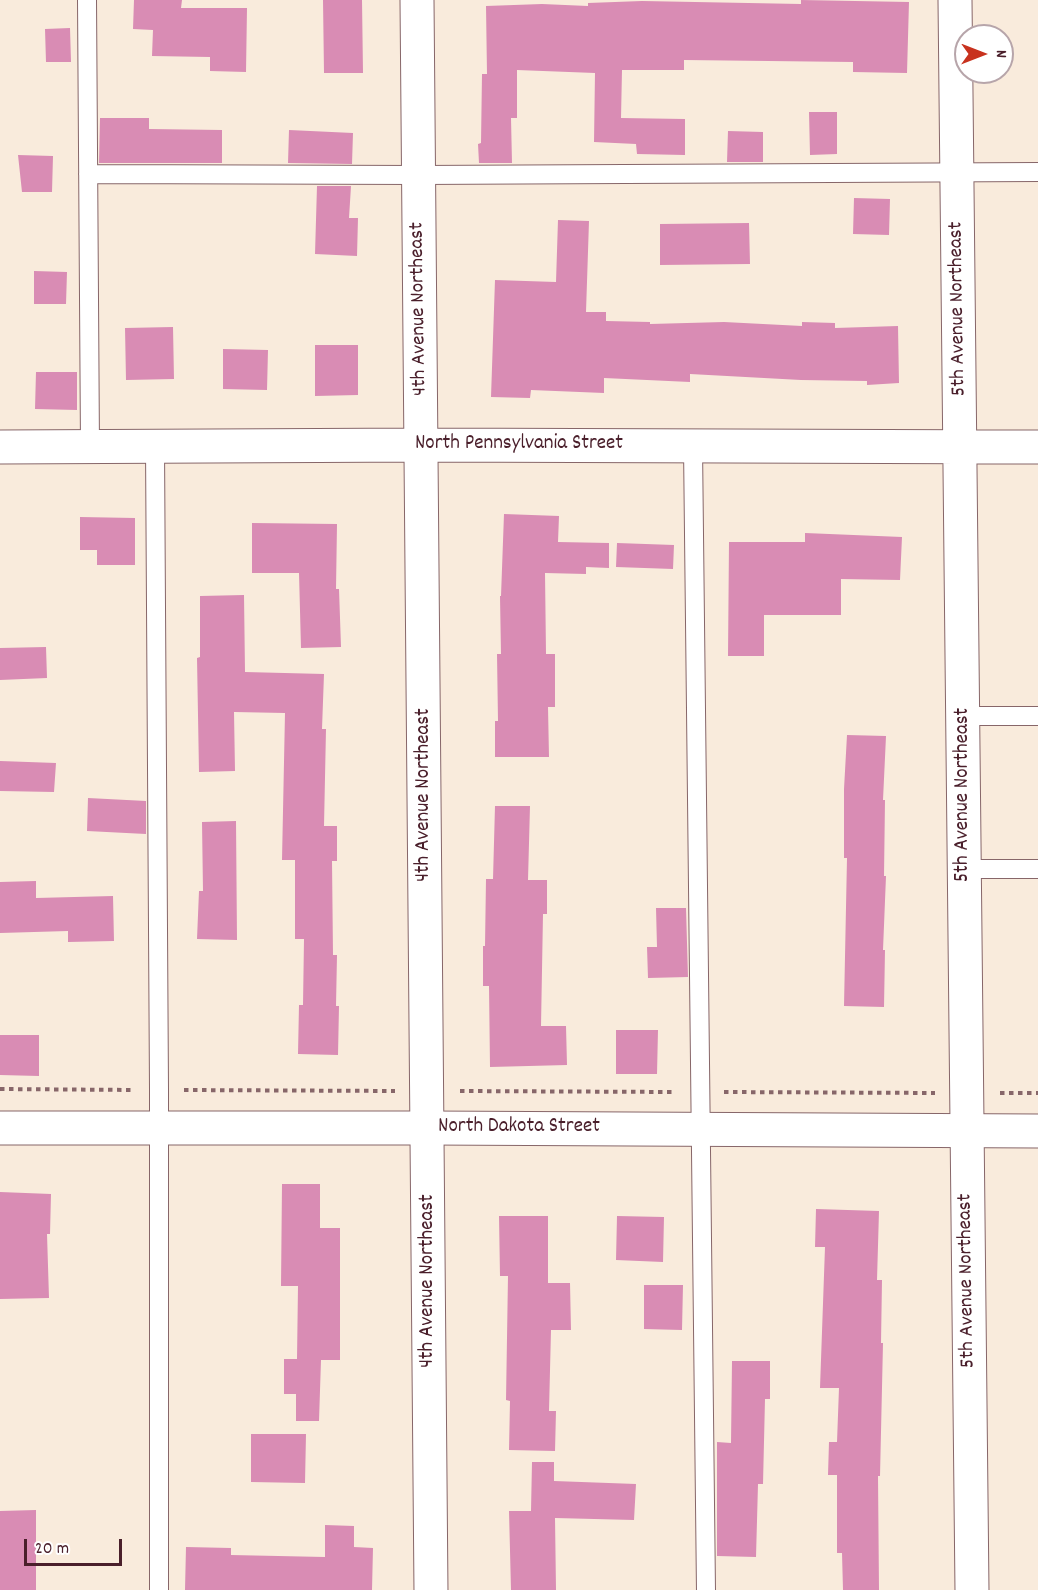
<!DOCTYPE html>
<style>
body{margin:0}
#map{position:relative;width:1038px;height:1590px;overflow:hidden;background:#f9ebdc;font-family:Dekko,sans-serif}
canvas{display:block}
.north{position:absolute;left:954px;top:24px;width:60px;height:60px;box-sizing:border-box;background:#fff;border:2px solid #b7a5aa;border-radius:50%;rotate:90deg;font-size:16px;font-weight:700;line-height:24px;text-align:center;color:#4a1f2b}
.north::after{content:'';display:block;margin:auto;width:21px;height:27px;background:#c8321e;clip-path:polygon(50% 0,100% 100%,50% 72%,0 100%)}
.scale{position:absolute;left:24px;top:1539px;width:98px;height:27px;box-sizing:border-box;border:3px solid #4a1f2b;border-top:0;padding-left:8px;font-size:18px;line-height:21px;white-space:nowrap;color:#4a1f2b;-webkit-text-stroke:4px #fff;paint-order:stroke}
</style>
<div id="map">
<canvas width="1038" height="1590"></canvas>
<div class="north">N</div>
<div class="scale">20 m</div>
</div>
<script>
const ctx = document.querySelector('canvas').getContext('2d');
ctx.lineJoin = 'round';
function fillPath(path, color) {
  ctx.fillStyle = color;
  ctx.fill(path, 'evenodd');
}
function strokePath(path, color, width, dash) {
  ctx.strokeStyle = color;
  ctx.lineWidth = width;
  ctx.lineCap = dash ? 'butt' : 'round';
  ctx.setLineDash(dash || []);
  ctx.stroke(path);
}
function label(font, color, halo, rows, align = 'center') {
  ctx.font = font + ' Dekko,sans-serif';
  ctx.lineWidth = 5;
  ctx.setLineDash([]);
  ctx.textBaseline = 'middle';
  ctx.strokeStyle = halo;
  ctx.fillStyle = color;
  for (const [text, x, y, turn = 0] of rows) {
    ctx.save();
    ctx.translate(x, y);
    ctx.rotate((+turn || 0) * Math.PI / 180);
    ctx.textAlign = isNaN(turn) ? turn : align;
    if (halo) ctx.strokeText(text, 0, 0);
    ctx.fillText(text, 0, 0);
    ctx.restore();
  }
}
fillPath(new Path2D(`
 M134,0H182L181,8H247L246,72L210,71V57L152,56L153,30L133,29Z
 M323,0H362L363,73H324Z
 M801,0L909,2L907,73L853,72V62L684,60V70H622L621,118L685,119V155L637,154L636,144L594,142L595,73L517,70V118H511L512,163H479L478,144L481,143L482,74H487L486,6L542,4L588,6V3L642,1L801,4Z
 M70,28L71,62H46L45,29Z
 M809,112H837V154L810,155Z
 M100,118H149V129L222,130V163H99Z
 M289,130L353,133L352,164L288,163Z
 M728,131L763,132V162H727Z
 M18,155L53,156L52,192H22Z
 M317,186H351L349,218H358L357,256L315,254Z
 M854,198L890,199L889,235L853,234Z
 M558,220L589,221L586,312H606V321L650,322V324L724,322L802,326V322L835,323V328L898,326L899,383L867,385V381L801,380L690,374V382L604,378V393L531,390L530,398L491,397L495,280L556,282Z
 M749,223L750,264L660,265V224Z
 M34,271L67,272L66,304H34Z
 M173,327L174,379L126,380L125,328Z
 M315,345H358V395L315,396Z
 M223,349L268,350L267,390L223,389Z
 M36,372H77V410L35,409Z
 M504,514L559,516L558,542L609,543V568L586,567V574L545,573L546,654H555V707H548L549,757H495V721H498L497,654H501L500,596H501Z
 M80,517L135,518V565H97V550H80Z
 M252,523L337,524L336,589H339L341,647L301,648L299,573H252Z
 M805,533L902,537L900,580L841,579V615H764V656H728L729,542H805Z
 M617,543L674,545L673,569L616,567Z
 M244,595L245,672L324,674L322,729H326L324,826H337V861H332L333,955H337L336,1006H339L338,1055L298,1054L299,1005H303L304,939H295V860H282L285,713L234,712L235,771L199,772L197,658L200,657V596Z
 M46,647L47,678L0,680V648Z
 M847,735L886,736L883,800H885L884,876H886L883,950H885L884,1007L844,1006L847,858H844V789Z
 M0,761L56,763L54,792L0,791Z
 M88,798L146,801V834L87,831Z
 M495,806H530L528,880H547V914H543L541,1026H566L567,1065L490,1067L489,986H483V946H485L486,879H493Z
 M236,821L237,940L197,939L199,891H203L202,822Z
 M36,881V898L113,896L114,941L68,942V931L0,933V882Z
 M656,908H686L688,977L648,978L647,947H657Z
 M616,1030H658L657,1074H616Z
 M0,1035H39V1076L0,1075Z
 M282,1184H320V1228H340V1360H321L319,1421H296V1394H284V1359H297L298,1286H281Z
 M0,1192L51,1194L50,1234H47L49,1298L0,1299Z
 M816,1209L879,1211L877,1280H882L881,1343H883L880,1476H878L879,1590H843L842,1553H837V1475H828L829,1442H837L839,1388H820L825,1247H815Z
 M499,1216H548V1283H570L571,1330H551L549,1411H556L555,1451L509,1450L510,1401L506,1400L508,1276H500Z
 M617,1216L664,1217L663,1262L616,1260Z
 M644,1285H683L682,1330L644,1329Z
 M732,1361H770V1399H765L763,1484H758L756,1557L717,1556V1442L731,1443Z
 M251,1434H306L305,1483L251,1482Z
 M532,1462H554V1481L636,1484L634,1520L555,1518L556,1590H511L509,1511H531Z
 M36,1510V1590H0V1511Z
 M325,1525L354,1526V1547L373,1548L372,1590H185L186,1547L231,1548V1555L325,1557Z`), '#d98cb4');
const service = new Path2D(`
 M87,0L90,446
 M88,174L419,175L1038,172
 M155,446L159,1090V1590
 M693,446L706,1590
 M963,716H1038
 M964,869H1038`);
const minor = new Path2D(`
 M417,0L431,1590
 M955,0L972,1590
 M0,447L422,445L1038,447`);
const tertiary = new Path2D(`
 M0,1128H428L1038,1131`);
strokePath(service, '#876669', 20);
strokePath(minor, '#876669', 35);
strokePath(tertiary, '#876669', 35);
strokePath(new Path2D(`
 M0,1089L134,1090
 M184,1090L395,1091
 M460,1091L674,1092
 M724,1092L935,1093
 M1000,1093H1038`), '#876669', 4, [4.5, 4.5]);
strokePath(service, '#fff', 18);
strokePath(minor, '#fff', 33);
strokePath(tertiary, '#fff', 33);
label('21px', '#4a1f2b', '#fff', [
 ["4th Avenue Northeast",420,309,-91],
 ["5th Avenue Northeast",959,309,-91],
 ["North Pennsylvania Street",519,445],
 ["4th Avenue Northeast",425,795,-90],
 ["5th Avenue Northeast",964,795,-90],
 ["North Dakota Street",519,1128],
 ["4th Avenue Northeast",429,1281,-90],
 ["5th Avenue Northeast",968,1281,-91]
]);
</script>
